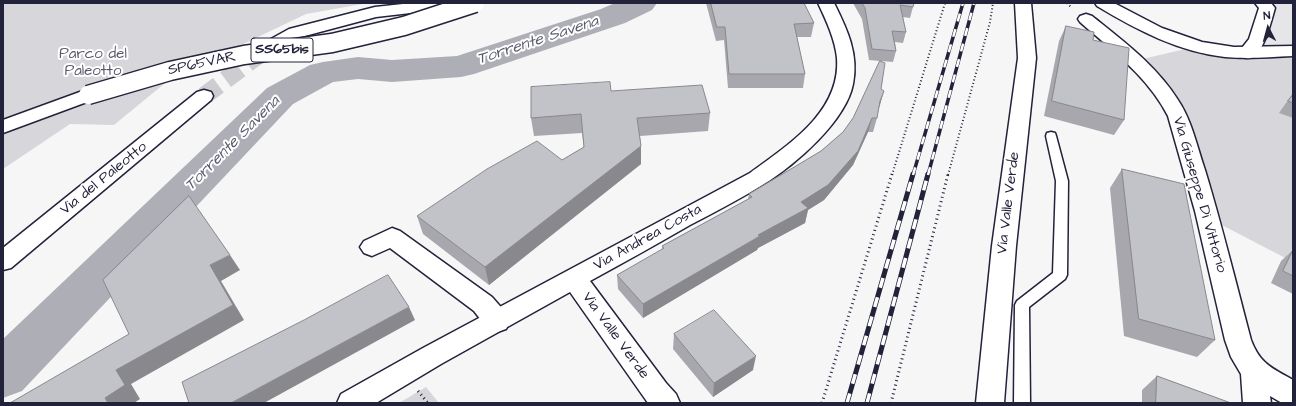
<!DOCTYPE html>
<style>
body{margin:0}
#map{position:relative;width:1296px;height:406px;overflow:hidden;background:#f6f6f7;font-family:"Architects Daughter",sans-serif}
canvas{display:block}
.frame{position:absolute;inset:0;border:4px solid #22223b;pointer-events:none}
.north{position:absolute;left:1248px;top:8px;width:40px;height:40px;-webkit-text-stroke:3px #fff;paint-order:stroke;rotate:354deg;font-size:11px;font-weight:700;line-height:16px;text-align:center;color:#22223b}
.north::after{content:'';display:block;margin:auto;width:14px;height:18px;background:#22223b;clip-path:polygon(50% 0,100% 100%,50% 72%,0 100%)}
</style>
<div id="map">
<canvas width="1296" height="406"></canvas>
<div class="frame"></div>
<div class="north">N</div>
</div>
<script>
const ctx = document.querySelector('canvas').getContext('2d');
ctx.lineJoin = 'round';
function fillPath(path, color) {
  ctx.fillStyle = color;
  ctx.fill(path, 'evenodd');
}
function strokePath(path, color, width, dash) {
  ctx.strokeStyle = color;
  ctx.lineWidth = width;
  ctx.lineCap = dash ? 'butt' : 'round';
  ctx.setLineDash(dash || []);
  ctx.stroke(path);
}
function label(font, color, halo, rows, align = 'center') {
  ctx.font = font + ' "Architects Daughter",sans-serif';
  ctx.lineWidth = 4;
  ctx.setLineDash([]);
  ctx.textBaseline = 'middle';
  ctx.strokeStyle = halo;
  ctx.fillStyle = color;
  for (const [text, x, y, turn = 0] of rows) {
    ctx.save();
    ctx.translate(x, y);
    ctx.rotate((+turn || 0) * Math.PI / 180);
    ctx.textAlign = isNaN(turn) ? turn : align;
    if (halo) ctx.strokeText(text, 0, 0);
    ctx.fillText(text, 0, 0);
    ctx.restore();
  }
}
fillPath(new Path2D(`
 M1263,3H1293V47L1250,46L1256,16Z`), '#e6e6e9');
fillPath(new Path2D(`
 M3,3H368L306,14L170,79L114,125L70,124L3,169Z
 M1227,46L1293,47V262L1216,222L1196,166L1138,60L1190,48Z
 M426,387L439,403H399Z`), '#d7d7db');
fillPath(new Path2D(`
 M615,3H657L652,10L625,23L474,74L461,77L392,82L358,79L333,82L293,104L22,391L3,398V339L267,88L310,65L323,62L358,57L392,60L457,56L601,9Z`), '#aeaeb7');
strokePath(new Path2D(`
 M204,96L268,48`), '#ccccd1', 18, [18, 9]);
const lane = new Path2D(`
 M1051,132L1055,133L1056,136L1068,181L1067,275L1065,279L1029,307L1030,403H1014L1015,305L1017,301L1053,273L1056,181L1046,136L1047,133Z`);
const street = new Path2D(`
 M412,3H462L460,6L454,8L376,17L301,37L274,52L268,53L262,52L259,48L262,44L289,29L375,7Z
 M1255,3H1271L1275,8C1271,21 1265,49 1253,57C1249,59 1245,58 1241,57L1238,53L1249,39L1259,8Z
 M1086,14L1092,16C1123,41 1156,65 1178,100C1192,121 1197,147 1205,170C1222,226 1236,283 1251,340C1260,364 1272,368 1293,380V403H1282L1270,396L1271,403H1243L1241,374L1231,357L1225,340L1195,211L1168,116C1148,77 1113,51 1080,22L1078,19L1080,16Z
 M204,90L211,92L213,96L211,100L11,268L3,270V248L197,92Z
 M392,228L400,231L492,297L506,313L510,321L506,329L497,332L488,329L474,311L390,248L372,256L364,253L360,247L364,241Z`);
const secondary = new Path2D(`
 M818,3H834C847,29 859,54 853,84C846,121 795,165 764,184C740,199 715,212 690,225C657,244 623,263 590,281L666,383L676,394L680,403H648L570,292L441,364L376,403H337L341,394L423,348L750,173C788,145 841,112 837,58C835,39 826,20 818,3Z
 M1015,3H1031L1036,58L1016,246L1004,403H976L992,246L1018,58Z
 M1095,3H1114L1162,28L1202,42L1234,47L1293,46V56C1270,57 1248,59 1225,57C1179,52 1137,30 1097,6Z`);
const primary = new Path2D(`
 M88,89L95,91L97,95L95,99L3,133V120Z`);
strokePath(lane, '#22223b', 3);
strokePath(street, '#22223b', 3);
strokePath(secondary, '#22223b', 3);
strokePath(primary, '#22223b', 3);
strokePath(new Path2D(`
 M1067,3L1072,8
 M892,175L945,3
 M948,175L990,22L993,3`), '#22223b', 2, [1, 2.5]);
strokePath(new Path2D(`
 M418,391L428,403
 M822,403L892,174
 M891,403L948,174`), '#22223b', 3, [1, 3.5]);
fillPath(lane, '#fff');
fillPath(street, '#fff');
fillPath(secondary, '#fff');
fillPath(primary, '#fff');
const railFar1 = new Path2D(`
 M913,175L963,3
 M928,175L974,3`);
const rail = new Path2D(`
 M847,403L913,174
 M867,403L928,174`);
strokePath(railFar1, '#22223b', 3.5);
strokePath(rail, '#22223b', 5);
strokePath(railFar1, '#fff', 2.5, [8]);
strokePath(rail, '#fff', 3.5, [10]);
const primaryBridge = new Path2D(`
 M88,95L170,71L244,55L332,43L404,26L475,3`);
strokePath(primaryBridge, '#22223b', 21, []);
strokePath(primaryBridge, '#fff', 18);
fillPath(new Path2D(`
 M706,3H804L814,23L811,37H797L805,74L803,88H728L724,40L716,41Z
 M853,3H914L910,18L903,17L906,32L903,43L895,42L896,51L893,62L881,61V89L880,105L879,108L877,118L873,132H868L853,165L824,200L808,210L805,223L758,248L757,250L643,318L618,289L617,275L662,250V246L748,199L749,194L821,151L843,132L853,118L880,61L869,60L862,19Z
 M1066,26L1093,40L1124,120L1114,135L1044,116L1059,41Z
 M611,91L710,113L708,131L640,136L641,146V164L489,285L423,234L417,216L562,160L584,147L582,133L534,136L531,118Z
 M1293,93V118L1279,113Z
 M1122,169L1215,340L1197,357L1124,336L1110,188Z
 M1293,250V294L1271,283L1281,261Z
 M674,334L753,370L713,397L673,349Z
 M1157,376L1231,403H1142V390Z`), '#a7a7ad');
fillPath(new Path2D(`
 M884,91L880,105L875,116L880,101Z
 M872,118L868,132L853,165L824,200L808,210L805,223L758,248L757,250L643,318V304L758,235L801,202Z
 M641,146V164L489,285L485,267Z
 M230,255L240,270L221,281L244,320L131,384L140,399L134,403H108L105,398L116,370L210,265Z
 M409,307L415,320L264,403H231Z
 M756,356L753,370L713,397L714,383Z`), '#88888d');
const building = new Path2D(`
 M711,3H804L814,23L794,24L805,74H729L725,27H717Z
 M862,3H914L913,7L900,5L906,32L892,31L896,51L872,49L865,8Z
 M1066,26L1094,32L1093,40L1129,48L1124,120L1052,101Z
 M880,61L885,63L881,89L884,91L880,101L877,118H872L858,151L828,185L801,202L808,208L758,235L760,236L643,304L617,275L664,248L662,246L752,197L749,194L821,151L843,132L853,118Z
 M610,82L611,91L702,85L710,113L637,118L641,146L485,267L417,216L487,169L537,141L562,160L584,147L581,114L531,118V87Z
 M1293,95V103L1288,101Z
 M1122,169L1184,184L1215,340L1139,319Z
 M189,196L230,255L210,265L233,305L116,370L125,385L105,398L108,403H10L129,334L103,280Z
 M1293,250V276L1283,271Z
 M388,275L409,307L231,403H189L182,382L304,320Z
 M714,310L756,356L714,383L674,334Z
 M1157,376L1231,403H1156Z`);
fillPath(building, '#c2c2c9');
strokePath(building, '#88888d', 1);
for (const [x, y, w] of [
 [282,50,62]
]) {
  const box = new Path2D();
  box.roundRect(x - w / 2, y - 12, w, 24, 3);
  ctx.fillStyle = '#fff';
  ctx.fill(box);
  strokePath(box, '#22223b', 1);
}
label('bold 14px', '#22223b', null, [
 ["SS65bis",282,50]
]);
label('15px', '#58586b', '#fff', [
 ["Parco del",93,55],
 ["Paleotto",93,72]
]);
label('15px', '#22223b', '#fff', [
 ["SP65VAR",202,64,-12],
 ["Via del Paleotto",104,179,-39],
 ["Via Giuseppe Di Vittorio",1199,195,74],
 ["Via Valle Verde",1009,203,-83],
 ["Via Andrea Costa",648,238,-29],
 ["Via Valle Verde",615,336,54]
]);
label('italic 16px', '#5a5a6d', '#fff', [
 ["Torrente Savena",538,41,-18],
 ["Torrente Savena",233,144,-45]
]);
</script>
